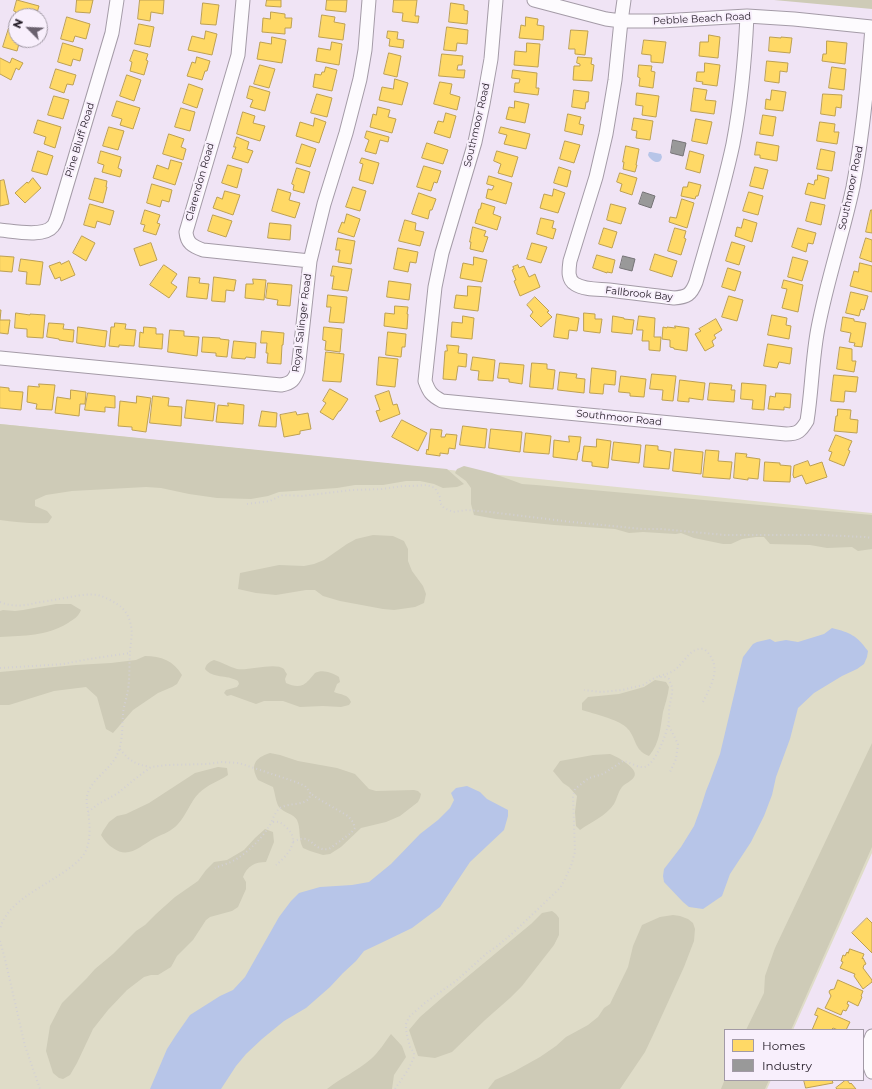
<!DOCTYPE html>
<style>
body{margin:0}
#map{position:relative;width:872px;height:1089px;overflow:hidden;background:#f0e4f5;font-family:Montserrat,sans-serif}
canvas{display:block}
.legend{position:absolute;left:724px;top:1029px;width:140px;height:52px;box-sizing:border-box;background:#f8effc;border:1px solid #a29aa6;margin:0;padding:5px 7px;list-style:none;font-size:12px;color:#221a25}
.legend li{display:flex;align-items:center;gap:8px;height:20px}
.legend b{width:20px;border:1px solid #a29aa6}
.north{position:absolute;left:8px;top:8px;width:40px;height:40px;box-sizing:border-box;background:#f8effc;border:1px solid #a29aa6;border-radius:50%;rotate:294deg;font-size:11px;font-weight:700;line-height:16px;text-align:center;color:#221a25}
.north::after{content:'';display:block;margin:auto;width:14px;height:18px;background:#6a616e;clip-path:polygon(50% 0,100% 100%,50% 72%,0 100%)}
</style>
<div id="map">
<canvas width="872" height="1089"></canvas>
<ul class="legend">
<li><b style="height:11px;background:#ffd966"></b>Homes</li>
<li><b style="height:11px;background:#999"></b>Industry</li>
</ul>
<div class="north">N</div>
</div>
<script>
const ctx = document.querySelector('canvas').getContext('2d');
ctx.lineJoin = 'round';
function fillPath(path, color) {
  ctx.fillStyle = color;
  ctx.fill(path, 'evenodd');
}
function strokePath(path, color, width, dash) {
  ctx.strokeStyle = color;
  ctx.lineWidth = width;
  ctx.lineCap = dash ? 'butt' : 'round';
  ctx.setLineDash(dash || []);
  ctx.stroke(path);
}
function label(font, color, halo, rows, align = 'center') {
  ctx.font = font + ' Montserrat,sans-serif';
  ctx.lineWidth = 4;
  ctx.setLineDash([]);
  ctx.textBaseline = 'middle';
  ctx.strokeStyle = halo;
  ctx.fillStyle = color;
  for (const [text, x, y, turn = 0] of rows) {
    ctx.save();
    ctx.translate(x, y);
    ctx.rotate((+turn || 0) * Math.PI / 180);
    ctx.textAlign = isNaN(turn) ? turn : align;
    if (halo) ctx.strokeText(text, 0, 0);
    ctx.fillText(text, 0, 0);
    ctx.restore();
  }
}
fillPath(new Path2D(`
 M0,424L872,513V853L793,1030H725V1080H771L767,1089H0Z`), '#dfdcc8');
fillPath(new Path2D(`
 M774,0H872V9Z
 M0,424L447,469L464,484L457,487L443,488L434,484L420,481H406L383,485H355L337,488L279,492L268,496L251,499L217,498L189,494L161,488L146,487L72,491L46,495L35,500V506L47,511L52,517L48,523C33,524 15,522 0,520Z
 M464,466L492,473L522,484L536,485L872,515V549L858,551L852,547L827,548L810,545L770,544L764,537H756L742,539L731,544H723L694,538L681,533L676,534L643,532L629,533L615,529L554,525L496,519L474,515L471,504V488L466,481L455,473L457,469Z
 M373,535L393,536L404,541L408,549V561L412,571L423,586L426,594L424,603L415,607L394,610L383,609L340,601L323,596L315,590H306L276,595L256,593L238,589L240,573L279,565L304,566L314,564L324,560L347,544L356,539Z
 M56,604H71L81,610C78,617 74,619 68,623C45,637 25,635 0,637V611L3,610L15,611L23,610Z
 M145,656C161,656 174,661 182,675L177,684L172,687L158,693L133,710L113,733L106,729L97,697L86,687L54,691L9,705H0V672L76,665L111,663L136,660Z
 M214,660C222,662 229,667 237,669C249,671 275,662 284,669C284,669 286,673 287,674L285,679L286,683C295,687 302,688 309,680C311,678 313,675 315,673C323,669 332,673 339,677L340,682L337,684L334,692C341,695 348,694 351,702L349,705L341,707L323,706L300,707L283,701H264L256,704L231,695L227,696L224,693L226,690L237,687L239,684L238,681C226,674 213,679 205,669C206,664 209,662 214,660Z
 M655,680L666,682L669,687C668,696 665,704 663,712C660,729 660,743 649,756C633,750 637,737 626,727C617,719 594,714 582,710V703L588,697L619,694L644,687Z
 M872,743V847L791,1030H746L764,993L765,976L775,948Z
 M270,753L280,755L298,761L337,768L355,774L369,789L376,791L414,790L418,791L421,794L420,798L418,802L400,816L386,822L361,828L341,847L330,854L323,855L310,851L303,848C298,839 301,828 297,820C294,814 284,813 279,807C276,803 275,793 273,787L258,780C250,766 254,758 270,753Z
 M610,754C616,756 640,769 634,777C631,782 625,783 622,787C618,792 617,799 614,804C606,816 591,822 580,830L576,826L575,812L577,796L569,787L563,783L553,771L560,761L593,755Z
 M218,767L227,768L228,775C219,781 207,785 199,793C190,802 187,814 178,824C172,831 163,834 155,838C141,845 129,860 113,848C108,845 104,840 101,835L103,831L109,822L117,816L126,814L149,803L195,773Z
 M265,829L273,832L274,842L266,862C255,862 247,866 243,877L246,882V889L238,907L232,911L210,917L206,920L193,940L177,956L171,967L158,975H151L144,977L127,990L108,1010L93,1029L77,1063L70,1075L63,1079L59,1078L53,1073L46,1051L50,1026L62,1003L87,978L95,969L113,954L136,931L145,925L156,914L175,897L198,881L206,870L214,862L227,860L244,850L255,838Z
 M552,911L556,914L559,918V935L554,945L522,986L510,998L485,1020L452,1052L435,1058L418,1056L409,1030L420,1017L443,997L531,924L542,913Z
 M673,915L680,916L688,919L693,923L695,929L694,941L684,967L654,1033L645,1052L620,1089H488L495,1080L513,1072L540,1057L556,1046L566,1037L588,1025L598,1017L604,1008L610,1004L628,967L633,946L642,925L660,917Z
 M391,1034L402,1046L406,1057L394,1075L392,1089H327C341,1078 357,1071 371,1059C379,1052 385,1042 391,1034Z
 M725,1079V1080H769L765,1089H721Z`), '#cecbb7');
fillPath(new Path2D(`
 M649,152H651L661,154L662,157C660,167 650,160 648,155Z
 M832,628C851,633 856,635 868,651L867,657L864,664L857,669L842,676L814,693L798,708L790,739L776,777L772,795L764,816L751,842L730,874L722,896L703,909L689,907L683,902L664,882L663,876L664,869L681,847L694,826L701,807L706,791L710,781L720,754L743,657L753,644L757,642L770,639L775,642L786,640L798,642L824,634Z
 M467,786L480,792L487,799L508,810V816L504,830L470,862L440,907L412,928L381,943L364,951L356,961L343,973L330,987L306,1008L284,1021L262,1039L246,1054L236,1066L221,1089H150L167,1049L176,1035L190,1015L220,996L233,990L245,977L279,917L291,901L299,893L320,887L352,885L369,882L391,864L420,834L438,820L450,808L454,800L451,793L456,788Z`), '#b7c5e8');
const homes = new Path2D(`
 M17,0L39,6L36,16H20L16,15V12L14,11Z
 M77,0H93L90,13L76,12Z
 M140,0H164L163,14L151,12L150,21L138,19Z
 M267,0H281V7L266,6Z
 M327,0H347L346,12L326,10Z
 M394,0H417L415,16H419L418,23L402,21L403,13L393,12Z
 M203,3L219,5L216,25L201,24Z
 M451,3L464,5V10L468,11L467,24L449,22Z
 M271,12L285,14V18H292L291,28H285V34L262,32L263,18L270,19Z
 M322,15L335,17L334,22L345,24L343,40L319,37Z
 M67,17L90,24L86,39L75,36L73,42L61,39Z
 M526,17L538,19L537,25L544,26L543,40L519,38L521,25L525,26Z
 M139,24L154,27L150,47L135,44Z
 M447,27L468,30L467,44L457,43L456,51L444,50Z
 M9,28L16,30V40H20L17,51L3,47Z
 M571,30L588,31L585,55L575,54V49H569Z
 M206,31L217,34L212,55L188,50L192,36L204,39Z
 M388,31L398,32L397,39L404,40L403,48L389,46L390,39L387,38Z
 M709,35L720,37L718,58L699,56L700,42H708Z
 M272,37L286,40L282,63L257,59L260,42L271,44Z
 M770,37L781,38V37L792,38L790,53L769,51Z
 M644,40L666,42L663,63L651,62V55L642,54Z
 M827,41L847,43L845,64L822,61L823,54H826Z
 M332,42L342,44L339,65L316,61L318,48L330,50Z
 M63,43L83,49L80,61L73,59L71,66L58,62Z
 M527,43L540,44L538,67L514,65L515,51L526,52Z
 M134,50L148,54L146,60L148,61L144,75L130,71L132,62L130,61Z
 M389,53L401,56L397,77L384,74Z
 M442,54L463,56L462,65H458L457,70H465L464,78L439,76Z
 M197,57L210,61L207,71H205L202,80L187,76L192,62L195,63Z
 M578,57L592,58L591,64L594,65L592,81L573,80L574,66H580V64L577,63Z
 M0,58L10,63L12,58L23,63L19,70L16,68L11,80L0,74Z
 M767,61L788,63L787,72L780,71L779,83L765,81Z
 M705,63L720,65L717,86L702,84L703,82L696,81L697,72H704Z
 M260,65L275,69L269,88L254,84Z
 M639,65L652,66L651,71L655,72L653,88L639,86L640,78L638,77Z
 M326,67L337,70L332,91L313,87L315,74L321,75L322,72H324Z
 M832,67L846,69L844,90L829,88Z
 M56,69L76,75L73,85L67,84L64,93L50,88Z
 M513,70L537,73L536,88H539L538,95L514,92L515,83H519L520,79L512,78Z
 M127,75L141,80L134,101L120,96Z
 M395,79L408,83L402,105L379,100L382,87L393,89Z
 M440,82L452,84L450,94L460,97L457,110L434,104Z
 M189,84L203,89L197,108L183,103Z
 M250,86L270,92L265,111L250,107L253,100L247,98Z
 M694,88L707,90L705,100L716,101L714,114L691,111Z
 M574,90L589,92L588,102H586L585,109L572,107Z
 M772,90L786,92L783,111L765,109L766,99L770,100Z
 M637,93L659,96L656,117L642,115L643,106L636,105Z
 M317,94L332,98L327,117L311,113Z
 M823,94L842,95L841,108L836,107L835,116L821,114Z
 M54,96L69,100L63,119L48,115Z
 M117,101L140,108L133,129L120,125L122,119L112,116Z
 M515,101L529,104L525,123L506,119L509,107L514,108Z
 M378,107L390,110L388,117L396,119L392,133L370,127L373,114L376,115Z
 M181,108L195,112L190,131L175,127Z
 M243,112L255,116L253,123L265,126L260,141L237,134Z
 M446,113L456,116L450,138L434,133L438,121L443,122Z
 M568,114L581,117L579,124L584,125L582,135L565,131Z
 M763,115L776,117L773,136L760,134Z
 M315,118L326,122L319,143L296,136L300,122L313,126Z
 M634,118L653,121L650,140L636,138L637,131L632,130Z
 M696,119L712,122L707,144L692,141Z
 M38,120L61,127L55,148L44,144L46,137L34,133Z
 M820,122L835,124L834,132H839L837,144L817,141Z
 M109,127L124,131L118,150L103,146Z
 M501,127L530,134L526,149L504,144L507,135L499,133Z
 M367,131L389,137L388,142L380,140L376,154L365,151L369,140L365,138Z
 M169,134L184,139L181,147L186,149L183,160L163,154Z
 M237,137L249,142L247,149L253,151L248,163L232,158L236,147H234Z
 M565,141L580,145L574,163L560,159Z
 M757,142L779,146L777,161L760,158V155H755Z
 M427,143L448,150L443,164L422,158Z
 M302,144L316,149L310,167L296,163Z
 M626,146L639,149L636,165H637L635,172L623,169L624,162H623Z
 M821,149L835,152L832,171L817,169Z
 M38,151L53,156L47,175L32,171Z
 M101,151L121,157L118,168L122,170L120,177L102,172L104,165L98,163Z
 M497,151L518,157L512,177L498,173L501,164L494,161Z
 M690,151L704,155L700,173L686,169Z
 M362,158L379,163L373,184L359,180L363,164L360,163Z
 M171,160L182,163L175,185L153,178L157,165L168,169Z
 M228,165L242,169L237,188L222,183Z
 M424,166L441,171L437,183L434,182L431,191L417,187Z
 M559,167L571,171L567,187L554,183Z
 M755,167L768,170L763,189L750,186Z
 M297,168L310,172L304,193L293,190L294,185L292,184Z
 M620,173L637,178L632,195L620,191L622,184L617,182Z
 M818,175L829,178L825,199L805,194L808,183L814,185L815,180H817Z
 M489,176L512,183L506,204L486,198L488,189L492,190L494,186L487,184Z
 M33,178L41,188L25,203L15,193L27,182L28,183Z
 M95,178L107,181L106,187H107L103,203L89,199Z
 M4,180L9,204L0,206V181Z
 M689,182L701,185L698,196H696L695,199L681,196L683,187H687Z
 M152,184L172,190L169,202L162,200L160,207L147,203Z
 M353,187L366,191L360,211L346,207Z
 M278,189L291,193L289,200L300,203L295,218L272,211Z
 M554,189L565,193L558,213L540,208L544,194L552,196Z
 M225,191L240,195L233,215L213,208L217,197L222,199Z
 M749,192L763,196L758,215L743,211Z
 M419,193L436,199L432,210H430L428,219L412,214Z
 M682,199L694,203L687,228L669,222L670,217L676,218Z
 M811,202L825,205L821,225L806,221Z
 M482,203L495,207L493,214L501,217L497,230L475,223L479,209H480Z
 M90,204L114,211L110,225L97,221L95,228L84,225Z
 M611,204L626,208L621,224L607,220Z
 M145,210L160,215L157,223L160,224L156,235L143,231L145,225L141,224Z
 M871,210H872V233L866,232Z
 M347,214L360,219L354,237L338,232L342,222L344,223Z
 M213,215L232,221L226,237L208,231Z
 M541,218L554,221L552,228L556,229L553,239L537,234Z
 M744,219L757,223L752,242L735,236L737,227L741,228Z
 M405,220L416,223L415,230L424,232L420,246L399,241Z
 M270,223L291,225L290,240L268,238Z
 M473,227L486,231L484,236L488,237L483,252L470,249L471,242H470Z
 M604,228L617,232L612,248L599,244Z
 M675,228L686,231L684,238L686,239L681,255L668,251Z
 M798,228L816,233L813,244L808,243L806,252L792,247Z
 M82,236L95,243L86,261L73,253Z
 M338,238L355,241L351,264L338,262L340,250H336Z
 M866,238L872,240V262L860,258Z
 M732,242L745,246L739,265L726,261Z
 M151,243L157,260L140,266L134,249Z
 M532,243L547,247L541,263L527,259Z
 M398,248L418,252L416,263L410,262L408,272L394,269Z
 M655,254L677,261L672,277L650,270Z
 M597,255L615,260L612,273L607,272V273L593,268Z
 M0,256L14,257L12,272L0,271Z
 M474,257L487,260L482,282L460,278L463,263L473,265Z
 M793,257L808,261L802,281L788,277Z
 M21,259L43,262L40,285L26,284L27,272L19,271Z
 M69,261L75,275L61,281L60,277L55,279L49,266L60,262L61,264Z
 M860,263L872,266V292L850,286L854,271L858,272Z
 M164,265L177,274L171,283L177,287L169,298L150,285Z
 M518,265L519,268L524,266L529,277L535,274L540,287L520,296L514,281L516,280L512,270L514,269L513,267Z
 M333,266L352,269L348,291L332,289L334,276H331Z
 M728,268L741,272L735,291L722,287Z
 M189,277L200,278L199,283L209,284L207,299L187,297Z
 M214,277L236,280L234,291L226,290L225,302L212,301Z
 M253,279L266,280L264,300L245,298L246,284H253Z
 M784,280L803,285L798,312L782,308L787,289L782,288Z
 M389,281L411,284L409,300L387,297Z
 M268,283L292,285L290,306L277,305L278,300L266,298Z
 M468,286L481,287L478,311L454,308L456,295L467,296Z
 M851,292L868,296L864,310L861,309L859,316L846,313Z
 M328,295L347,297L344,323L329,322L331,307H327Z
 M729,296L743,300L737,321L722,317Z
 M535,297L549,311L547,312L552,317L541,327L530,316L533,312L527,305Z
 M395,306L408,307L407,314H408L407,329L384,326L385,313L394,314Z
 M0,310H1L0,320H10L8,334L0,333Z
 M16,313L30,315V314L45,315L43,338L27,337V329L15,328Z
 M584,313L595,314V319H602L600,333L584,331Z
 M557,314L579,318L577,331L569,330L568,339L554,337Z
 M772,315L787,318L786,325L791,326L789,339L768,335Z
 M463,316L474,318L472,339L451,337L452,322L462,323Z
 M613,316L624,318V319L634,320L632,334L612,332Z
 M639,316L655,318L654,337H661L660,351L649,350V341H642L643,330H637Z
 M843,317L854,319V321L866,323L862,347L854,346L855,343L849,342L851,333L841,331Z
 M716,319L722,330L714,335L716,338L712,341L714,346L705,351L695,334L701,331L699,329Z
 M49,323L64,324L63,329L74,330L73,342L59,340V339L47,337Z
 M115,323L126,324L125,329L136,330L134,346L119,345V347L109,346L111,327H114Z
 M675,326L689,328L687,351L674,349V348L670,347V340L662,339L663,327L667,328V327L675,328Z
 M78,327L107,331L105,347L77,343Z
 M144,327L156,328V334H163L162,349L139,347L140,332L143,333Z
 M324,327L342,329L340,352L325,350L326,341L323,340Z
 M170,330L184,331V336L199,337L197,356L168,352Z
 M262,331L284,333L283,345H282L281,364L267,363L268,353H266L267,343H261Z
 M388,332L406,334L405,347H402L401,357L386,355Z
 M203,337L220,338V339L229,340L227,357L216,356V353L202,352Z
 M234,341L256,343L255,358L246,357L245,359L232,358Z
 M768,344L792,348L790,364L779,362L777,368L764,366Z
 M447,345L459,346L458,353L467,354L466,367L458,366L456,380L443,379L445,351H447Z
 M840,347L852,349V361H856L854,372L837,369Z
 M326,352L344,354L341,382L323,381Z
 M379,357L398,359L395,387L377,385Z
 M473,357L495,360L493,381L478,380L479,371L471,370Z
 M500,363L524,365L522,384L509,382V379L498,378Z
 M532,363L547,364V369L555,370L553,389L530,387Z
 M592,368L616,371L615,385L604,384L603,394L590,393Z
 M560,372L577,374L576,378L585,379L584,393L558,390Z
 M652,374L676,376L673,401L662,400L663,390L650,389Z
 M834,375L858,377L856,392L845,391L844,402L831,401Z
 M621,376L646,379L644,397L630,396V393L619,392Z
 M680,380L705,383L703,400L689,398V402L678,401Z
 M710,383L732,385L731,390H735L734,402L708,400Z
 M742,383L766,385L764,410L752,409L753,400L741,399Z
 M39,384L55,385L52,410L36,409L37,404L27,402L28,386L39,387Z
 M0,387L9,388V391L23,392L21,410L0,408Z
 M330,389L348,399L340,411H339L333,420L320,412L326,403L323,401Z
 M71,390L86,392L85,404H80L79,416L55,413L57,397L70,399Z
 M389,391L393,405L397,404L400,414L380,422L376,411L380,410L375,396Z
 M88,393L115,396V408L105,407V412L85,410Z
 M776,393L791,394L790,408L784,407V410L768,409L770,396L775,397Z
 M137,396L151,398L146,432L132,430V427L118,426L120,401L136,403Z
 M153,396L169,398L168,406L182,407L181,426L150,423Z
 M187,400L215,403L213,421L185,418Z
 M228,403L244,405L243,424L216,422L218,405L228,406Z
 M838,409L851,410L850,419L858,420L857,433L834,431L836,416H837Z
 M262,411L277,413L276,427L259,426Z
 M296,412L297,415L308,413L311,429L300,431V434L284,437L280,415Z
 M402,420L427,433L418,451L392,437Z
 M463,426L487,429L485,448L460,445Z
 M431,429L442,430L441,437H445L446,434L457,435L455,449L449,448L448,454L440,453V456L426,454L427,449L428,450Z
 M491,429L522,432L520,452L489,448Z
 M526,433L551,436L549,454L524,452Z
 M836,435L852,441L848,450L850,451L844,466L829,460L832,452L829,451Z
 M569,436L581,437L579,452H578L577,460L553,457L554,440L569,442Z
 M597,439L611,441L608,468L592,466V462L582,461L584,446L596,447Z
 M614,442L641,445L639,463L612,460Z
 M646,445L658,446V450L671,452L669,469L644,467Z
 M675,449L703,452L701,474L673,471Z
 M706,450L719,451L718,461L732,462L730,479L703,477Z
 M736,453L747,454L746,457L760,459L758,479L748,478V480L734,478Z
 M808,461L810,466L822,462L827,477L806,484L802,475L794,478L793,475L794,466Z
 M765,462L780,463V465L791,466L790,482L764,481Z
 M867,918L872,923V953L852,933Z
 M850,949L864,954L862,959L863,958L866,964L864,965L863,968L872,980V982L863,989L854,976L855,974L840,968L843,962L841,961L843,955L845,956L847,952L848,953Z
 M838,980L863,991L861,996L862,997L858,1006L848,1001L847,1004L849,1005L846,1011L843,1010L841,1015L825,1008L831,996L829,992L830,990L834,989Z
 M818,1008L850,1022L846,1030H838L833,1028L831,1030H812L818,1016L815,1015Z
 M804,1080H832L833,1083L806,1088Z
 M846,1080H847L850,1084L851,1083L856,1089H837L836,1088Z`);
fillPath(homes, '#ffd966');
strokePath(homes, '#bda052', 1);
const industry = new Path2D(`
 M673,140L686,143L683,156L671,153Z
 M643,192L655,196L651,208L639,204Z
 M623,256L635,259L632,271L620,268Z`);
fillPath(industry, '#999');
strokePath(industry, '#757376', 1);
const minor = new Path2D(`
 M243,0L238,55L186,232C187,243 192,246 203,250L310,261
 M496,0L491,59L483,104L475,142L442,253L435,287L425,381C429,392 431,395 442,401L786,434C798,434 801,431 807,421C812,390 812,359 818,328C827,280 843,234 853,187C863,134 868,81 872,27
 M534,0L606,19L621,21H661L747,16L794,19L872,27
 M624,0L621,21L615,80L606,134L596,177L570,261C569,269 567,279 575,284C584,290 599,289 609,290C631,293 652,295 674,298C687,297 691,295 696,282C709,236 723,191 733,144C741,102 745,59 747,16
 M0,230C13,231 44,238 53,226C55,224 56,220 57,218L112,33L117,0
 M0,358L281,385C292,383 294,380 298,370L310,261L324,204L346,133L360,79L365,50L369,0
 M872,1036C866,1051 866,1057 872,1072`);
strokePath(minor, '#a49ba7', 15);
strokePath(new Path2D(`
 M247,504L270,501L278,497L283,495L302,496L352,490L382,489L403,486H411L427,485L435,488L440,497V503L444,508L453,512L467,510L490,512L572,522L642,529H661L725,535H823L865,537L872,538
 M0,602C12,607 24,606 35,603C41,602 48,601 53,600C68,598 83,593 98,595C105,597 112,601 117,604C126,610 129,616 131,626C133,635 130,645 130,653C129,665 130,677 128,690C127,697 124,705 123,713C122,727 123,742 117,755C110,770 91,779 87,796C86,801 87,806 88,811C90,825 92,846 81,858C59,882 6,897 0,930
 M0,668L63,664L89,659L130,653
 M659,676C666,674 672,673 677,668C685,661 691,647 704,649C724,666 711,685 702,704
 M669,726L678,744L676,759L670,772
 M120,749C129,761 135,764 150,767
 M88,812L97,805L118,793L135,779L151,767L167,765L207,764L222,762L239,763L296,782L305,786L310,792C312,808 287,801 279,809C274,813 272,823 268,828C261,839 249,851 238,858C231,863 222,865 215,868
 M273,822C279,821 282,823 287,828C301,841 287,856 276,865
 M293,842C313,831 311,852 329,849L351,833L355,828L353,822L348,816L317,798L310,793
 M0,941L5,959L25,1046L40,1089
 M395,1089L408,1070L414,1057V1053L410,1047L407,1035L406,1029V1024L409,1017L426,1002L456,981L487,953L496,947L513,933L560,888L565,879L571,866L575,852L573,796L575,789L585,781L589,778L603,774L623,761C631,762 640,770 647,766C656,761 666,735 668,725C669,721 669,717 669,712C669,705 672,698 672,691C673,687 670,683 669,679L665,677H656L643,685L622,690L601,692L584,690`), '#d3d0d4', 2, [1, 3]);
strokePath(minor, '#fdfbfe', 13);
label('10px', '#221a25', '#f8effc', [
 ["Pebble Beach Road",702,19,-3],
 ["Southmoor Road",477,125,-77],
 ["Pine Bluff Road",80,140,-73],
 ["Clarendon Road",200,182,-74],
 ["Southmoor Road",851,188,-78],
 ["Fallbrook Bay",639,294,6],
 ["Royal Salinger Road",302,323,-83],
 ["Southmoor Road",619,418,6]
]);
</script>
